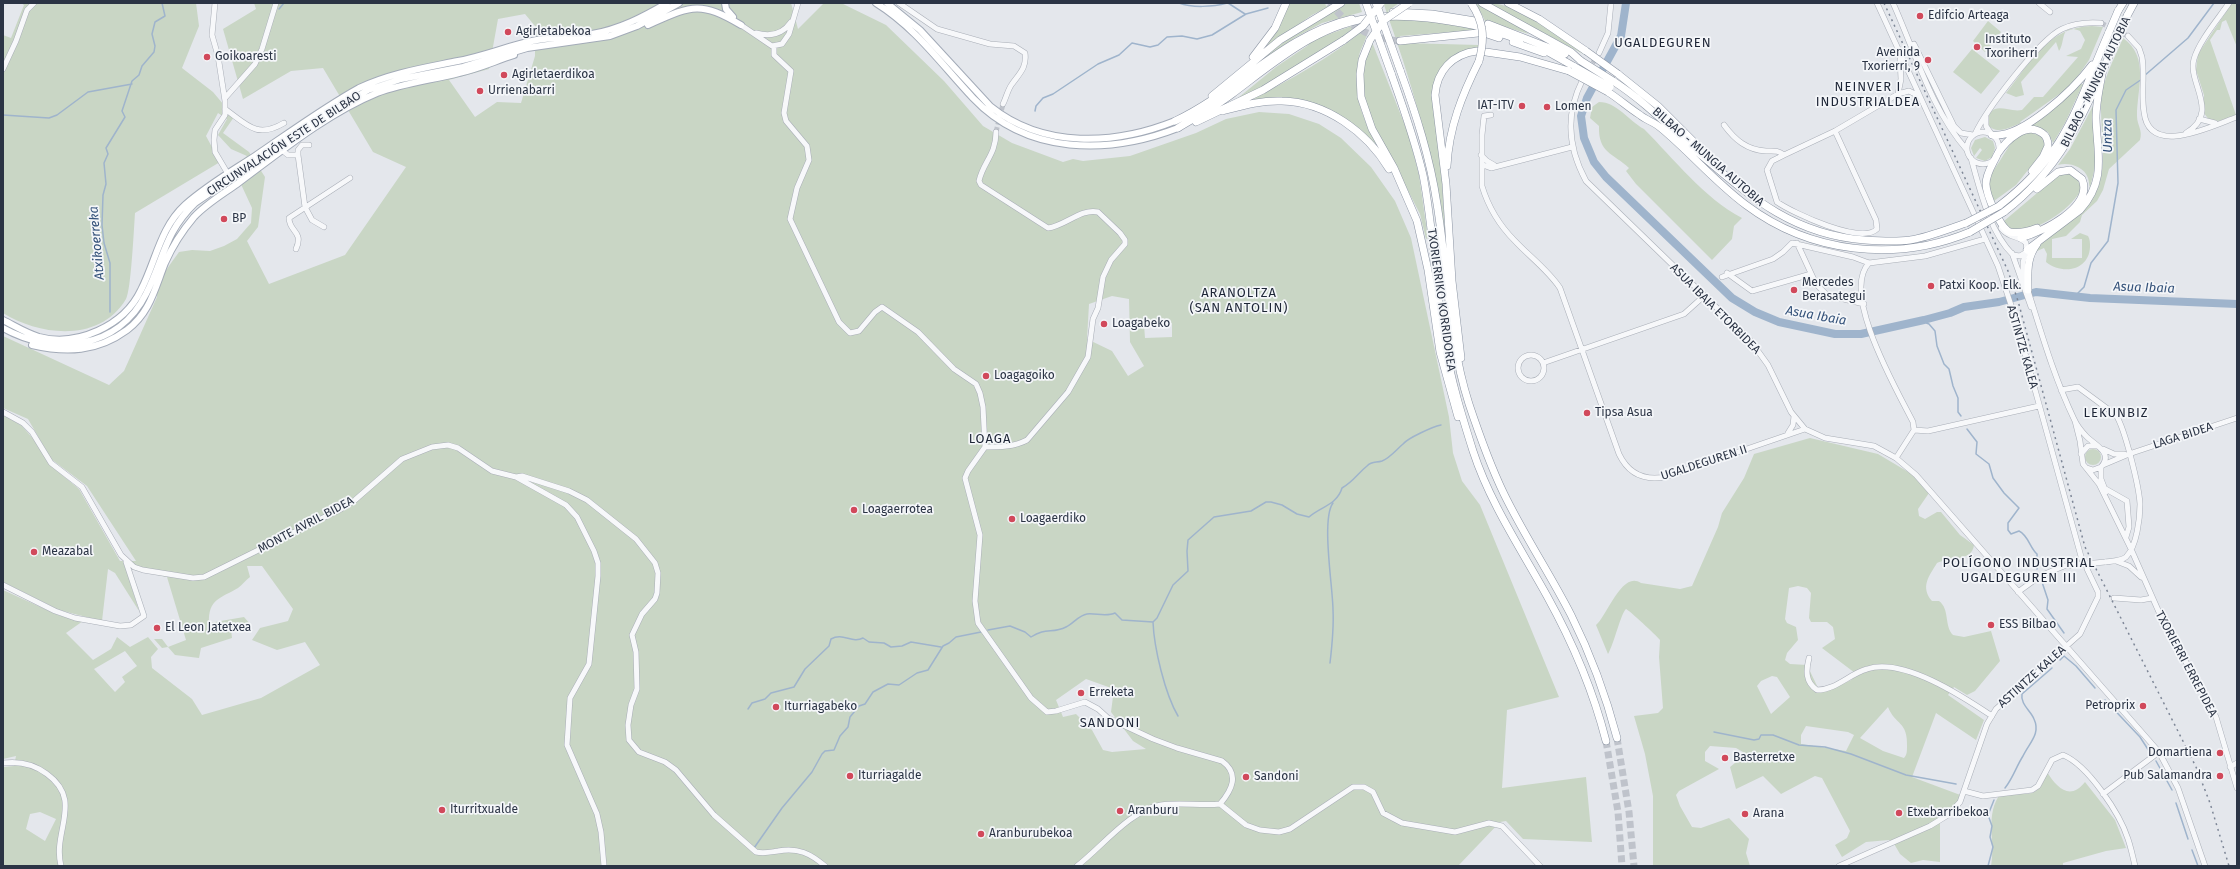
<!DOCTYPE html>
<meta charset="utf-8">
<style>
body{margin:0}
#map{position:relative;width:2240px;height:869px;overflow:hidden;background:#e4e7ec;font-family:"Fira Sans",sans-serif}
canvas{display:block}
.frame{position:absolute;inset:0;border:4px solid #2b3445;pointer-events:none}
</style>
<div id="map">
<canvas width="2240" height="869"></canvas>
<div class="frame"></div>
</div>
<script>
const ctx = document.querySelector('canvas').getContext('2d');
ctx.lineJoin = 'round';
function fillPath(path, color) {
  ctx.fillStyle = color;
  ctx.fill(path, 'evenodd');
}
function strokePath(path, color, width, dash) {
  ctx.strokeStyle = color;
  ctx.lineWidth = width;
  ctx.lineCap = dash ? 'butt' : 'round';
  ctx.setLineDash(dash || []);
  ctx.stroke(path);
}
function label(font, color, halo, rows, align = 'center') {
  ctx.font = font + ' "Fira Sans",sans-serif';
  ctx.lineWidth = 3.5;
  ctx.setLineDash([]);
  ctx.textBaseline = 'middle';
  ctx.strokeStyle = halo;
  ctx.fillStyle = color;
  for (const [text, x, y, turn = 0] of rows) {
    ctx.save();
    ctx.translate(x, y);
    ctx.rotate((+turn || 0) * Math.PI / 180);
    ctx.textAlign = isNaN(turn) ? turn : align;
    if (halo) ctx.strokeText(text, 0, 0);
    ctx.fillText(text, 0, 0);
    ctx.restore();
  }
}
fillPath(new Path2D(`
 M21,3H196L199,26L182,68L213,92L234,117L223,133L249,152L265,177L258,227L247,241L269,284L345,255L406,167L373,152L323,68L291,71L243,99L223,29L256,9L254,3H791L798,29L824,3H841L886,25L944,81L983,126L1012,143L1063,162L1073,159L1083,161L1130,156L1196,133L1226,119L1259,112L1289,114L1319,124L1341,138L1371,167L1395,201L1411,238L1449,417L1453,453L1462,481L1480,505L1559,697L1507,710L1502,788L1586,777L1592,842L1523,839L1506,821L1500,822L1458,866H3V767L14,766L16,756L3,759V590L58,615L83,621L66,633L93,660L111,649L117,637L130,647L148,637L158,649L151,657L152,668L192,699L202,715L261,698L320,665L305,642L277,650L252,640L260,628L288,621L293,609L262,566H247L250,577C246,580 242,585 238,588C221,598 208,599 209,623L244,617L250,624L231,629L232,638L201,648L199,658L175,655L168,647L162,648L154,639H162L168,647L186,640L167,577L134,570L125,565L139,611L115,573L108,569L102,621L59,610L3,582V414L22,426L36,442L49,464L79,489L120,561H136L87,486L51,459L28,419L3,408V336L109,385L124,371L157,297C156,281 170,265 179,252L192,250L210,251L224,246L237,239L251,223L252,208L233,167L247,156L231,149L218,135L227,119L218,113L206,136L220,162L135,213C134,227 131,291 126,299C100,343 40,336 3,313V35L11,38L24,5ZM525,14L535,26V56L521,103L497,102L475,117L449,80L489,69L498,19ZM1112,296L1129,299L1130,342L1144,366L1128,376L1112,351L1087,339L1089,304ZM1172,323V337L1145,338L1144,325ZM125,651L137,666L122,677L125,682L115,692L94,669ZM1086,679L1114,689L1111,712L1133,741L1146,749L1112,752L1103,750L1092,730L1076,714L1063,717L1056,700ZM40,812L56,819L45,841L26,829L30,814Z
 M1288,3H1325L1326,6L1336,3L1312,15L1266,47L1280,24Z
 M1346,3H1359L1362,12L1322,23L1296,37L1246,71C1278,46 1309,22 1346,3Z
 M1385,3H1399L1388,11L1397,20C1425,19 1451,24 1479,30L1400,36L1403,43L1479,45V50L1459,54L1433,90L1432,100L1441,160L1445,234C1433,155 1411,80 1384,5Z
 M1476,3L1514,23L1529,34L1485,21Z
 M1488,3C1519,3 1562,36 1585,55Z
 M2232,3H2237V47L2226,20L2222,22L2220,30H2217L2210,40L2236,115L2219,121L2209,120L2204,113V95L2196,70L2198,54Z
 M1988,21L2001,32L1985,52L1973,41Z
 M1360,23C1321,55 1277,79 1233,102L1276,67L1307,46L1313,40Z
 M2092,26L2103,27L2089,60L2076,79L2068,88L2020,122L2021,123C2010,127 1997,136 1987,124C1990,98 2007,113 2022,110L2034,97H2043L2078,57L2066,56L2081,49L2085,40L2080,31C2059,23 2066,42 2059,51L2056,42L2021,82L2024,95L2016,97L2006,93C2031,62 2048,27 2092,26Z
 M1366,28C1369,38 1361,46 1359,56C1352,94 1361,115 1378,147C1341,108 1305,96 1251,100C1291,79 1332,57 1366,28Z
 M2123,38C2150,57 2137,89 2137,116C2137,125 2143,130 2140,140L2109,169L2103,190L2097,201L2082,215L2080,222L2066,236L2052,239V258H2082V239H2071L2080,233L2088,236C2090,239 2090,243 2090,247C2089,271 2062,275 2046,262L2047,254L2044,248L2030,254L2031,250C2050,234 2075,217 2091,199C2113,175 2097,122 2102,92C2106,73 2116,55 2123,38Z
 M1372,42L1408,133L1419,175L1428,238L1426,239L1420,214L1373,123L1364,99L1362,69Z
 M1972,49L2000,71L1981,94L1953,72Z
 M2081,84H2083L2065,123L2053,143L2048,132L2035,126L2027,127Z
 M1599,102C1617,102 1629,121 1644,129C1674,159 1704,198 1742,218L1734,226L1732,239L1712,260L1636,184L1626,171L1629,168C1613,153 1598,153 1599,126L1590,118L1592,107Z
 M2094,104L2098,154L2090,188C2089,185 2089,181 2088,178C2084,166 2068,162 2058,165L2070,149Z
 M2029,132L2041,136L2046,145L2044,150L2016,185L1994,201C1984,181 1991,175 2001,159C2011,144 2011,139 2029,132Z
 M1985,137L1993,141L1995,148L1992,157L1985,161L1976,158L1982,150L1980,148L1974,156L1971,148L1975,140Z
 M2066,173C2076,174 2079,180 2081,189C2074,208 2029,239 2008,228L2004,221L2056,177Z
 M1810,438L1878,454L1915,476L1929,493L1918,509L1919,516L1925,519L1937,512H1941L1960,535L1974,545C1972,562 1949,557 1937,563C1929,576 1920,587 1932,601H1939C1950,609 1944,626 1953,635L1964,637L1991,631L2000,661L1975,691L1967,695L1954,687L1948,695L1984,720L1976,740L1936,713L1912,777L1963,796L1965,795L1964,797L1940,823V862L1923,860L1911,863L1900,854L1893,842L1889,840L1866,842L1842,857L1835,845L1847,838L1850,831L1822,778L1815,776L1781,794L1763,776L1736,789L1730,767L1741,758L1743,752L1736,748L1710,746L1705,752V761L1719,769L1679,791L1676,795L1680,806L1692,827L1701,828L1729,818L1749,839L1746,853L1750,866H1653V796L1645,754L1634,716L1658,713L1663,708L1659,657L1660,640C1656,635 1629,610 1626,609C1621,613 1614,644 1608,654L1596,625C1607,616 1622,570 1641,583L1680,589L1692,586L1718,527L1722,513L1744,478L1754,454ZM1798,586L1807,588L1811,593L1809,618L1811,622H1827L1833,627L1835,639L1822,648L1855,673L1854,677L1851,680L1825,692L1819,690L1807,665L1790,664L1785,660L1787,653L1798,640L1796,627L1787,623L1785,619L1789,588ZM1772,676L1777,677L1790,697L1771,714L1757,686L1761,681ZM1888,707C1895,725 1908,721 1907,746C1907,751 1907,755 1904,758L1883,751L1860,738ZM1806,726L1848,732L1854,735L1846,751L1801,744V735Z
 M2085 457a8 8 0 1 1 16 0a8 8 0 1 1-16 0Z
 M2047,772C2057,788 2070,801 2085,782L2115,820L2126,848L2106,851L2063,863V866H1991C1996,842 1984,814 2001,793C2027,793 2038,801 2047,772Z`), '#c9d6c5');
strokePath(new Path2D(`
 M1179,3C1192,8 1213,7 1227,3
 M1228,3L1245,14
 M279,9L284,3
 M2144,76L2188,38L2214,3
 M1035,111L1036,106L1043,98L1053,94L1098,64L1119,55L1132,43L1150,47L1158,45L1167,37L1182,36L1197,39L1212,35L1246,14L1268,8
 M3,115L49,118L57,115L88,92L132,84
 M2074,297L2084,287L2091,263L2108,241L2118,183L2116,110L2126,90L2142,79
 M110,312V263L104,243L102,225L103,195L106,184L104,163L108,154L106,148L125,117L122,111L132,81L139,75L142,66L154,52L155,46L152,34L155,22L165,16L162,3
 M1921,321L1929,324L1935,331L1937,346L1944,364L1949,369L1953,386L1958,398V412L1961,416
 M1967,429L1977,442L1976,454L1989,464L1993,478L2004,493L2019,508L2008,523V530L2011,534L2019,531C2028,535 2030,548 2037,554V569
 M2042,582L2048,600L2047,609L2064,633
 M1153,622C1154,648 1165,694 1178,716
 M988,630L1010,626L1025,632L1031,637C1046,627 1052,634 1066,627C1073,624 1079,615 1087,614C1095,613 1107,617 1115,613L1122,620L1153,622L1157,618L1173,585L1188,571L1187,551L1188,540L1214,517L1251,511L1266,502H1271L1282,505L1297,514L1309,517C1320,507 1337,505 1342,488C1354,481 1357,474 1367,466C1372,461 1376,463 1382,461C1390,458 1396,450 1403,444C1408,438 1432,427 1441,425
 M2060,660L2064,656L2076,666L2095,688
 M1330,663C1332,646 1334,628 1333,610C1333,588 1321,519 1333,503
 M2105,700L2140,737L2149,751
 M748,709L752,703L765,699L771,693L794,687L805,669L829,646L831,639C843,632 852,644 863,638L869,642L884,643L891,647L902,646L911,642L941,647
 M1714,732L1754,740L1759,739L1761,735H1773L1799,745L1825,747L1851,754L1906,775L1956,784
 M2156,761L2172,790
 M2005,788C2013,778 2016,767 2023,756C2029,743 2041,734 2034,719C2031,711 2020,704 2022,694L2052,668
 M2176,803L2188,839
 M754,848L782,808L812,772L822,754L825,751L834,750L840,736L848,727L850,717L859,706L865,704L873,692L888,684L899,685L917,673L928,670L943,646L949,643L956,637L981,632
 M2192,850L2198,866
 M1988,866L1993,847L1990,837L1992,826L1988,815L1994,800`), '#9fb4cc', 1.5);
strokePath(new Path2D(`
 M1626,3L1621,36L1587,98L1581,116L1584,138L1594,162L1606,177L1732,298L1755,312L1779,322L1835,334H1861L1924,320L1950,313L1964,307L1999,302L2036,292L2090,298L2237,304`), '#9fb4cc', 8);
strokePath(new Path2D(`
 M2101,23L2128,36
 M1585,76L1597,56
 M996,132L1003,104`), '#bfc3cb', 5, [5, 2.5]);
strokePath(new Path2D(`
 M1330,3C1347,26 1372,39 1400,41
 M1617,738L1629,812L1634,866
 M1606,741L1618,812L1622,866`), '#bfc3cb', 7, [7, 3.5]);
const minor = new Path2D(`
 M215,3L212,35L218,56L225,101V115L215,130L214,140L215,152L228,174
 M899,3L937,29L990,44L1014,46L1025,53C1027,67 1020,73 1012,84C1008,89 1006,98 1003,104
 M1877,3L1998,266L2015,317L2082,560
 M1893,3C1915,52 1931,109 1967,150
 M2039,3L2050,12
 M741,25L772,46L782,44L789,34L798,3
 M756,33C770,37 783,34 791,22
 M2128,36L2139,48L2142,57C2145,75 2141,94 2144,112C2149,158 2212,126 2237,117
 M1914,44L1954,126L1961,133L1973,135
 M774,46V55L791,71L784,113L786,121L807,146L809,160L797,188L790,219L839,322L850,333L859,331L875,312L882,307L918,332L954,369L976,384L980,393L983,407L985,447L968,471L965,478L980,535L975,601L978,623L1031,698L1047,712L1056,711L1085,702L1098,709L1108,718L1153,739L1177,748L1222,761C1240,774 1232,790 1220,804
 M1599,53L1608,33L1611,3
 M3,69L16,41L27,10L34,3
 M1582,81C1565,115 1568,148 1586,181L1750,340L1768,365L1791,412L1805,429L1825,438L1874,446L1896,458L1916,475L2159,752L2178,788L2205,866
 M1898,94L1901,79L1900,59
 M225,98L255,64L262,49L276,3
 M225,109C247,125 257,139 284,123
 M1491,115L1484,116L1482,135V186C1488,206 1500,226 1515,241C1530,257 1548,270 1560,288L1619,454C1628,473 1643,481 1665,477L1805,429
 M1986,117V126L1992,135
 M2199,119L2215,123
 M1724,125C1735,140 1747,150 1766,151C1774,151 1778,150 1784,155L1835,131L1898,94L1909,91L1919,96
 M1967 148a16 16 0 1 1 32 0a16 16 0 1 1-32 0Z
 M2186,133C2221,112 2187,83 2194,59C2199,41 2219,18 2229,3
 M1975,134C1986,110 2039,40 2062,29C2074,23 2087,22 2101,23
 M283,151L288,155H298L305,207L312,220L324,227
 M298,155V150L302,145H309
 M1481,155L1487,161L1494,165
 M1784,155L1772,161L1767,170L1777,202C1793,213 1861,245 1877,229L1876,220L1835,131
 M1971,158C1980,190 1989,231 2013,255L2020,256L2025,253
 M1483,165L1491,168L1572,147
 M2001,228C2009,239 2019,235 2026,243L2027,250L2023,262V275C2039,324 2052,373 2074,419C2077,426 2082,432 2087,437C2095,445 2114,453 2101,467L2093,470L2087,468
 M1797,243L1816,284L1827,295L1864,304
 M296,249C304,231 289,232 289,218L350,178
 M2012,253L2031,307
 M1869,263C1840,293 1898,392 1913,422L1914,430
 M1727,273L1752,291L1811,274
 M1722,277L1773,259L1783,252L1792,243L1853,257L1869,263L1925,256L1985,239
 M1518 368a13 13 0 1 1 26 0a13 13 0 1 1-26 0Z
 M1543,363L1684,314L1704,296
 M2061,390L2078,387L2116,415C2125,429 2139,486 2140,504C2140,518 2137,546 2126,557C2121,561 2112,561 2105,562
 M3,412L23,423L32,432L51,463L82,487L121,555L134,567L143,570L193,578L204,577L341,509L355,500L402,459L432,447L448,445L458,448L492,471L516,477L566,505L577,517L594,551L598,563V576L589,664L570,698L567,745L597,814L601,832L604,866
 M2075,421L2080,441L2083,464L2099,484L2131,549L2166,628L2207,698L2216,717L2237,788
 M1788,433L1793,425L1794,416
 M985,447C999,447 1014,447 1027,440L1068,392L1088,357L1093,319L1098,308L1103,277L1111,260L1125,244V240L1120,233L1098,212C1081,208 1065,226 1048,228L981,185L979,181C983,162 996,155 996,132
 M2103,449L2114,454H2124
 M2081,454L2088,446H2097
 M1896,458L1914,430L1928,431L2039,406
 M2103,465L2129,454L2237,418
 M2101,467V479L2106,492
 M516,477L522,476L569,491L587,500L636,539L655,563L658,573L657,593L655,599L642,614L632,635L636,652L637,689L631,705L628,725L629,740L639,752L665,762L676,770L714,815L756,852C764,854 771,852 778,851C798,847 811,854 825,866
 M2104,488L2127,501L2129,527L2126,537
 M2116,561L2129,566L2141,577
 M3,585L55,611L75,618L120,626L131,625L144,616L126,562
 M2018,592L2040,576L2064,566
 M2114,598L2141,600L2152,598
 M1809,658C1806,670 1805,682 1817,690C1836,690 1849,674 1867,669C1903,657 1962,696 1992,716
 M3,763C19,761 34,764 47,774C84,801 52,831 61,866
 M2230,767L2237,763
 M1964,791L1983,796L2032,790L2038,786L2052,760L2063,755C2088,765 2120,814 2128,839C2131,848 2133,857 2135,866
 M2103,794L2159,752
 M1077,866C1102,847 1130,810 1161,805C1180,802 1201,806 1220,804L1246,825L1260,830L1279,832L1290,829L1353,787H1364L1373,792L1383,813L1402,823L1455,832L1489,823L1502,826L1540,866
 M1839,866L1930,826L1948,815L1960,802L1987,724L1996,709L2080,634L2098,597V592L2087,569`);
const major = new Path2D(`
 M725,3L726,9L733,17
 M876,3C916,28 941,64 973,98C1027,155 1108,155 1178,128
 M887,3L920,30L990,106C1043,149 1115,145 1175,121
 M648,25C691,6 699,0 741,25
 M3,320C15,326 26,333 39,337C77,347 124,326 141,290C156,261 160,228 185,205C206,186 232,171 255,156C289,133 323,108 359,88C391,73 424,68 458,61C485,56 510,45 537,40C555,37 574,37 592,34C620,29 643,17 667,3
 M3,328C53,356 118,350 146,294C164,259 164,233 195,203L319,119L368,90L401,79L463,67L527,48L610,36L637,26L679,3
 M32,345C66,353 97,352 127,330C150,313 155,288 165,263C172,247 183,230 194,217C206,204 223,194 237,184C280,152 328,113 377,93C404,83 432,80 459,73C478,69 495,61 514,55`);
const highway = new Path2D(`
 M1482,3L1571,52L1581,61
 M1508,3L1539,19L1586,51
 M2118,11L2123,3
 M1393,12L1432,14L1475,21
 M2127,16L2134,3
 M1488,24L1565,54
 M1488,29L1520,40
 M1487,34L1499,38
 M1370,40L1362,60L1360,74L1361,97L1372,129L1394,168L1417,221L1428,270L1440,352L1458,417
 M1400,41L1478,33
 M1513,42L1544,53
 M1541,48L1575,67
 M1486,52L1520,57L1569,71
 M1253,57L1275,28L1286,3
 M1400,70C1416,114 1430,157 1437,204C1448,271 1448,339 1469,404C1479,434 1490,465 1504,494C1524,535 1550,574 1571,615C1591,655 1606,696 1617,738
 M1391,73C1403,107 1415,140 1423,175C1434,231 1435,288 1445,344C1451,381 1462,416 1473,451C1490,503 1521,549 1547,596C1573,643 1593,690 1606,741
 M1618,74L1658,106L1712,160
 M1613,81C1647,103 1671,129 1701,155C1753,199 1795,235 1865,240C1880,241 1895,242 1910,240C1929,237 1948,229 1966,223
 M1608,92C1619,99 1629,108 1640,115C1646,120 1654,122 1661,128C1690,152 1715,182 1746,205C1810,253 1895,263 1970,232
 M1212,96L1280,40L1341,3
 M1222,111C1241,106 1261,100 1282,101C1326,102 1367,132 1389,169
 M1175,121C1237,92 1283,35 1352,19
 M1196,122L1263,90L1344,40
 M1178,128C1196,117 1215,107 1232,94C1276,61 1320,22 1378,17C1411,14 1445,20 1477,26
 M1992,135C2022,139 2074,89 2092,65
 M1998,153C2006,141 2026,121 2042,133C2047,136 2048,141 2048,146L2043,157L2032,171
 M1997,155C1993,164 1986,173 1986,184C1986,194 2000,228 2010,232C2019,234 2029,231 2037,228
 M1447,166C1449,127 1462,95 1479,61
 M1999,206C2068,153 2076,107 2109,32
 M2004,212C2067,164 2087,105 2118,36
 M2021,238C2042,232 2094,207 2082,179L2070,170L2058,172L2037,189
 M2027,250L2080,210C2107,180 2097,154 2096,118C2096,102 2100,85 2103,69
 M2028,290C2028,272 2026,259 2037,244
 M1461,358L1452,281L1446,184L1435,95C1437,71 1452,54 1477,51`);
strokePath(minor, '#a9aeb7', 6);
strokePath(major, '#a3abb8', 8);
strokePath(highway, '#8b94a3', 8);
strokePath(minor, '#f7f8fa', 5);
strokePath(major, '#fff', 6);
strokePath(highway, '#fff', 7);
strokePath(new Path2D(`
 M1884,3L2008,271L2018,301L2085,547L2196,767L2210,803L2229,866`), '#7d8696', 1.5, [2, 4]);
const minorBridge = new Path2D(`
 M2064,566L2105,562`);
const highwayBridge = new Path2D(`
 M1366,3L1391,73
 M1376,3L1400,70
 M1471,3C1484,22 1485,38 1479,61
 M2109,32L2118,11
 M2118,36L2127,16
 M1344,40L1363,26L1381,3
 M1370,40L1384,20L1409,3
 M1586,51L1618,74
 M1581,61L1613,81
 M1575,67L1610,87
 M1569,71L1608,92
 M1966,223L1999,206
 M1970,232L2004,212`);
strokePath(minorBridge, '#a9aeb7', 6, []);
strokePath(highwayBridge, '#8b94a3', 8, []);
strokePath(minorBridge, '#f7f8fa', 5);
strokePath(highwayBridge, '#fff', 7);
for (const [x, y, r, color] of [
 [1920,16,4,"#d1495b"],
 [508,32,4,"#d1495b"],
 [1977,47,4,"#d1495b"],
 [207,57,4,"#d1495b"],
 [1928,60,4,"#d1495b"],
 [504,75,4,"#d1495b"],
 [480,91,4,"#d1495b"],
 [1522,106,4,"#d1495b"],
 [1547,107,4,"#d1495b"],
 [224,219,4,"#d1495b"],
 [1931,286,4,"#d1495b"],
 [1794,290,4,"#d1495b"],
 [1104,324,4,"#d1495b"],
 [986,376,4,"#d1495b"],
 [1587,413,4,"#d1495b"],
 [854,510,4,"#d1495b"],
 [1012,519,4,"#d1495b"],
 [34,552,4,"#d1495b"],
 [1991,625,4,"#d1495b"],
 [157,628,4,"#d1495b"],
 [1081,693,4,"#d1495b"],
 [2143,706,4,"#d1495b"],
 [776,707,4,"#d1495b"],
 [2220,753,4,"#d1495b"],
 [1725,758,4,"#d1495b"],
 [850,776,4,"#d1495b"],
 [2220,776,4,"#d1495b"],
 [1246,777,4,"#d1495b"],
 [442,810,4,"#d1495b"],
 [1120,811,4,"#d1495b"],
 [1899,813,4,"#d1495b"],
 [1745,814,4,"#d1495b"],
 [981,834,4,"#d1495b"]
]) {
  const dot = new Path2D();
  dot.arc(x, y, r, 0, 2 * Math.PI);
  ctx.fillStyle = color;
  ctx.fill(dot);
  strokePath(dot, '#f4f6f9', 1.5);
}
label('12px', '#2b3445', '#f4f6f9', [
 ["Edifcio Arteaga",1928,16],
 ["Agirletabekoa",516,32],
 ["Instituto",1985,40],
 ["Txoriherri",1985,54],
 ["Avenida",1920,53,"right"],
 ["Txorierri, 9",1920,67,"right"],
 ["Goikoaresti",215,57],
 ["Agirletaerdikoa",512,75],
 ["Urrienabarri",488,91],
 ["IAT-ITV",1514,106,"right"],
 ["Lomen",1555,107],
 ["BP",232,219],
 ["Mercedes",1802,283],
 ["Berasategui",1802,297],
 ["Patxi Koop. Elk.",1939,286],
 ["Loagabeko",1112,324],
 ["Loagagoiko",994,376],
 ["Tipsa Asua",1595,413],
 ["Loagaerrotea",862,510],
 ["Loagaerdiko",1020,519],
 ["Meazabal",42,552],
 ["ESS Bilbao",1999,625],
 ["El Leon Jatetxea",165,628],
 ["Erreketa",1089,693],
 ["Petroprix",2135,706,"right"],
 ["Iturriagabeko",784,707],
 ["Domartiena",2212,753,"right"],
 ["Basterretxe",1733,758],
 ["Iturriagalde",858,776],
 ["Pub Salamandra",2212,776,"right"],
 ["Sandoni",1254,777],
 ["Iturritxualde",450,810],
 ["Aranburu",1128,811],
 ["Etxebarribekoa",1907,813],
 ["Arana",1753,814],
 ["Aranburubekoa",989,834]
], 'left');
label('12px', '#2b3445', '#f4f6f9', [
 ["BILBAO - MUNGIA AUTOBIA",2096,82,-64],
 ["CIRCUNVALACIÓN ESTE DE BILBAO",284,144,-33],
 ["BILBAO - MUNGIA AUTOBIA",1708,157,41],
 ["TXORIERRIKO KORRIDOREA",1441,300,82],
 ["ASUA IBAIA ETORBIDEA",1715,309,45],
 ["ASTINTZE KALEA",2022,347,74],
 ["LAGA BIDEA",2183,436,-18],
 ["UGALDEGUREN II",1704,463,-18],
 ["MONTE AVRIL BIDEA",306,525,-28],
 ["TXORIERRI ERREPIDEA",2186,664,62],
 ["ASTINTZE KALEA",2032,677,-42]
]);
ctx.letterSpacing = '1px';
label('13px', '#1d2536', '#f4f6f9', [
 ["UGALDEGUREN",1663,43],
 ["NEINVER I",1868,87],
 ["INDUSTRIALDEA",1868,102],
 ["ARANOLTZA",1239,293],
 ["(SAN ANTOLIN)",1239,308],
 ["LEKUNBIZ",2116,413],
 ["LOAGA",990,439],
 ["POLÍGONO INDUSTRIAL",2019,563],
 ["UGALDEGUREN III",2019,578],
 ["SANDONI",1110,723]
]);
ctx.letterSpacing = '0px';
label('italic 13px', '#34527a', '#f4f6f9', [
 ["Untza",2108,136,-91],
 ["Atxikoerreka",97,243,-95],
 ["Asua Ibaia",2144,288,2],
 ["Asua Ibaia",1816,316,10]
]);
</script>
